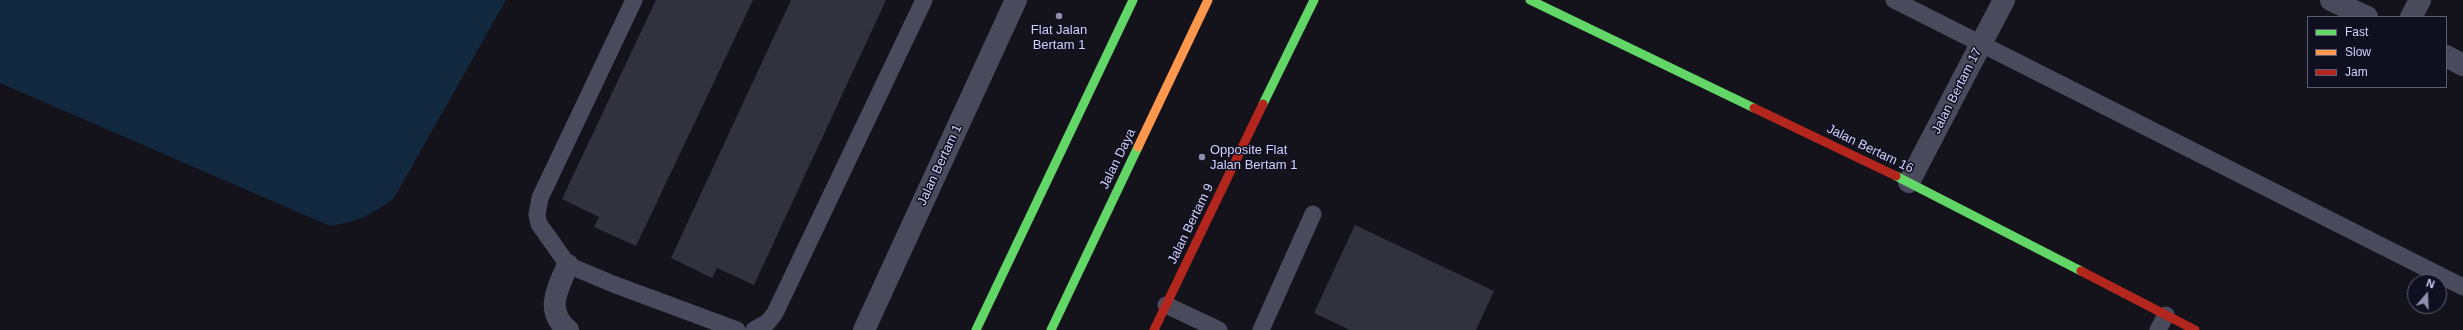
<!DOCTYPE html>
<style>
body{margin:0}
#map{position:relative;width:2463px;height:330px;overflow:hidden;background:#14131c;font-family:Arial,sans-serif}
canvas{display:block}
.legend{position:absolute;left:2307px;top:16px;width:140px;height:72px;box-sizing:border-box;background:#100f20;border:1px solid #5e5d78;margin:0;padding:5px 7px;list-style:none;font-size:12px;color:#d2d2fb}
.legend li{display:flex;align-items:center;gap:8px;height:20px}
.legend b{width:20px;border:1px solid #5e5d78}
.north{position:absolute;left:2407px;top:274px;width:40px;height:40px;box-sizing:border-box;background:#100f20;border:1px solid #5e5d78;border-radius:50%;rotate:19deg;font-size:11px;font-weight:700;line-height:16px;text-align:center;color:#d2d2fb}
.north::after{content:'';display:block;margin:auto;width:14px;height:18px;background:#908fad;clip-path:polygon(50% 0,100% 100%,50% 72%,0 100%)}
</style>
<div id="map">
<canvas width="2463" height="330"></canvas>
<ul class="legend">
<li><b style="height:5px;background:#63d668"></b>Fast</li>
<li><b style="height:5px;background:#ff974d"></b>Slow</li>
<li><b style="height:5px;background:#b3261e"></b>Jam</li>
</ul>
<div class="north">N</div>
</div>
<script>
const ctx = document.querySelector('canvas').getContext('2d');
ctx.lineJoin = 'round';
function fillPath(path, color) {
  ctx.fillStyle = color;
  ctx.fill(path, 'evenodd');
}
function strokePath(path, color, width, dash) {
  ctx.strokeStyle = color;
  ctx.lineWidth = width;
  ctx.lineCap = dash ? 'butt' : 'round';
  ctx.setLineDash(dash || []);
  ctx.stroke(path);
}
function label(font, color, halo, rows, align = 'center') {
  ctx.font = font + ' Arial,sans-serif';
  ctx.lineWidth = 3;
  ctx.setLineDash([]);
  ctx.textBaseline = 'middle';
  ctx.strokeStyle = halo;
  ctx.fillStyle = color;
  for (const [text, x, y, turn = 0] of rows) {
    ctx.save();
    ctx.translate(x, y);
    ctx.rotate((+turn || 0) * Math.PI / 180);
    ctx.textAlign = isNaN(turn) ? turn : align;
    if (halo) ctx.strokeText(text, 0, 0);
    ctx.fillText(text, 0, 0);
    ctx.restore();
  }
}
fillPath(new Path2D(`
 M0,0H506L394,198C372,215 357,222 330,226L0,83Z`), '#12283e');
fillPath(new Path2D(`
 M656,0H753L636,246L594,227L599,217L562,199Z
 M791,0H886L754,285L717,268L712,278L671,258Z
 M1355,225L1494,291L1476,330H1350L1314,313Z`), '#32313e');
strokePath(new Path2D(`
 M634,0L540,198L537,215L539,224L568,265L613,284L737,330
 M1894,0L2463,287
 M1166,305L1219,330
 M754,330L768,322L775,313L924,0
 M1261,330L1313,214
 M2158,330L2166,315`), '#494a5c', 17);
strokePath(new Path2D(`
 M2331,0L2367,17
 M2411,17L2420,0
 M2446,56L2463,65
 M1909,182L2004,0
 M568,330C544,311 558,287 568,265
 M864,330L1016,0`), '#494a5c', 22);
strokePath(new Path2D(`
 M1530,0L1754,108
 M1263,104L1314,0
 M1896,176L2081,271
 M976,330L1133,0
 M1051,330L1138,147`), '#63d668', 9);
strokePath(new Path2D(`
 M1138,147L1208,0`), '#ff974d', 9);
strokePath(new Path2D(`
 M1754,108L1896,176
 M2081,271L2195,330
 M1154,330L1263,104`), '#b3261e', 9);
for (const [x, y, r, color] of [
 [1059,16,4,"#908fad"],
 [1202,157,4,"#908fad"]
]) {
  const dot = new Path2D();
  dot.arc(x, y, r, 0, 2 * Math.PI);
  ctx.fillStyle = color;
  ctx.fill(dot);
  strokePath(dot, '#100f20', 1.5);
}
label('13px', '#d2d2fb', '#100f20', [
 ["Flat Jalan",1059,30],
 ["Bertam 1",1059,45],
 ["Opposite Flat",1210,150,"left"],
 ["Jalan Bertam 1",1210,165,"left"]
]);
label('13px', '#d2d2fb', '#100f20', [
 ["Jalan Bertam 17",1957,91,-63],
 ["Jalan Bertam 16",1870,149,26],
 ["Jalan Daya",1118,159,-64],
 ["Jalan Bertam 1",940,165,-65],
 ["Jalan Bertam 9",1191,224,-64]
]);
</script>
